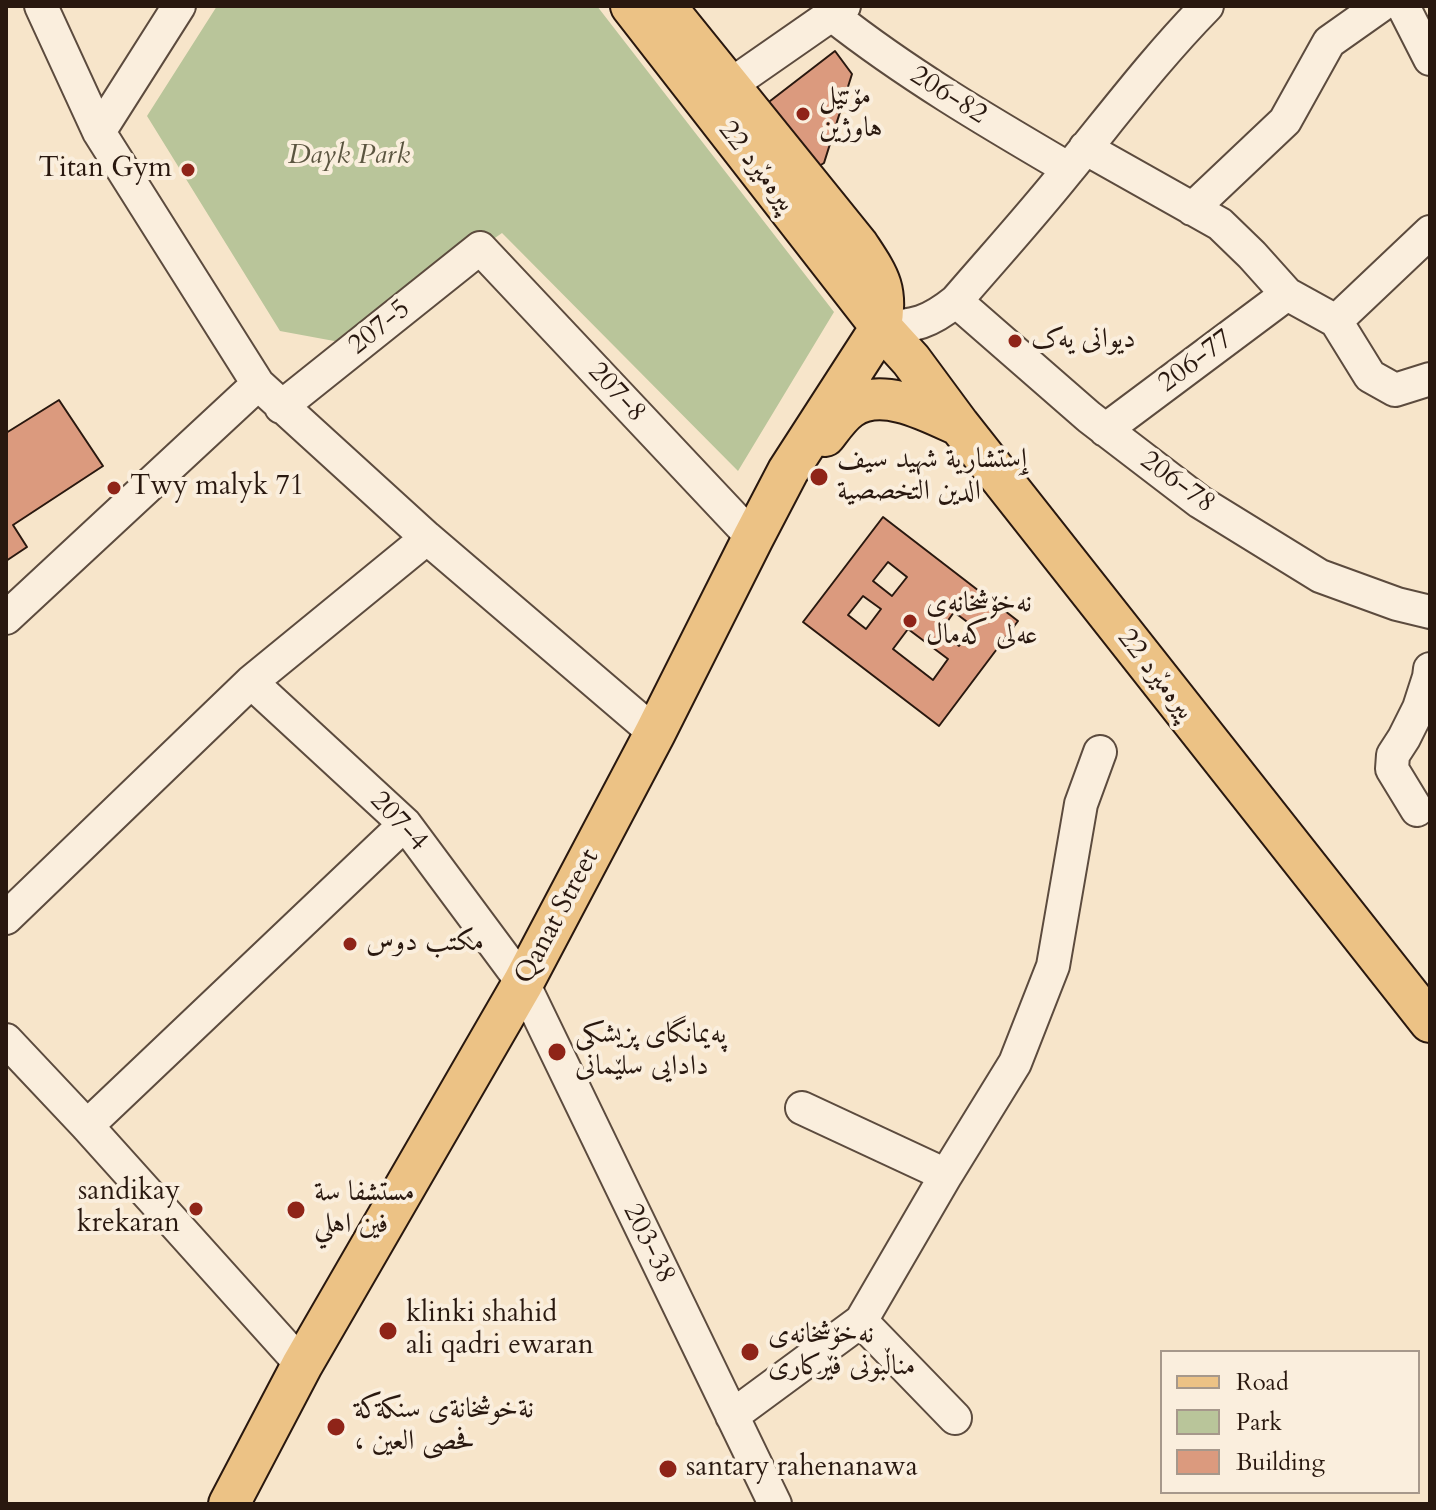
<!DOCTYPE html>
<meta charset="utf-8">
<style>
body{margin:0}
#map{position:relative;width:1436px;height:1510px;overflow:hidden;background:#f7e5ca;font-family:Cardo,serif}
canvas{display:block}
.frame{position:absolute;inset:0;border:8px solid #29180f;pointer-events:none}
.legend{position:absolute;left:1160px;top:1350px;width:260px;height:144px;box-sizing:border-box;background:#faeedd;border:2px solid #a6988b;margin:0;padding:10px 14px;list-style:none;font-size:24px;color:#29180f}
.legend li{display:flex;align-items:center;gap:16px;height:40px}
.legend b{width:40px;border:2px solid #a6988b}
</style>
<div id="map">
<canvas width="1436" height="1510"></canvas>
<div class="frame"></div>
<ul class="legend">
<li><b style="height:10px;background:#ecc285"></b>Road</li>
<li><b style="height:22px;background:#b9c59a"></b>Park</li>
<li><b style="height:22px;background:#db9a7e"></b>Building</li>
</ul>
</div>
<script>
const ctx = document.querySelector('canvas').getContext('2d');
ctx.lineJoin = 'round';
function fillPath(path, color) {
  ctx.fillStyle = color;
  ctx.fill(path, 'evenodd');
}
function strokePath(path, color, width, dash) {
  ctx.strokeStyle = color;
  ctx.lineWidth = width;
  ctx.lineCap = dash ? 'butt' : 'round';
  ctx.setLineDash(dash || []);
  ctx.stroke(path);
}
function label(font, color, halo, rows, align = 'center') {
  ctx.font = font + ' Cardo,Amiri,serif';
  ctx.lineWidth = 8;
  ctx.setLineDash([]);
  ctx.textBaseline = 'middle';
  ctx.strokeStyle = halo;
  ctx.fillStyle = color;
  for (const [text, x, y, turn = 0] of rows) {
    ctx.save();
    ctx.translate(x, y);
    ctx.rotate((+turn || 0) * Math.PI / 180);
    ctx.textAlign = isNaN(turn) ? turn : align;
    if (halo) ctx.strokeText(text, 0, 0);
    ctx.fillText(text, 0, 0);
    ctx.restore();
  }
}
fillPath(new Path2D(`
 M217,6H597L834,312L738,471L502,233L345,343L280,331L147,116Z`), '#b9c59a');
const building = new Path2D(`
 M835,51L852,74L824,163L811,171L761,108Z
 M59,400L103,466L13,525L27,547L6,561V433Z
 M883,517L1018,621L939,726L803,622ZM888,562L907,577L892,596L873,581ZM863,596L881,609L866,629L848,615ZM954,612L974,627L959,646L940,632ZM908,629L948,659L933,680L893,649Z`);
fillPath(building, '#db9a7e');
strokePath(building, '#29180f', 2);
const minor = new Path2D(`
 M41,6L99,132L258,384L427,538L655,733
 M1403,6L1430,59
 M832,15C907,74 987,121 1069,169
 M729,86L844,6
 M99,132L179,6
 M1085,148L1220,224L1252,255L1287,294L1336,321L1370,376L1395,390L1430,379
 M1192,209L1285,121L1329,42L1380,6
 M956,301L1089,417L1200,502L1320,576L1397,604L1430,612
 M1336,321L1430,232
 M881,327C914,327 930,322 956,301C993,258 1032,215 1068,170C1114,114 1156,58 1207,6
 M281,407L480,248L753,538
 M1105,430L1287,294
 M6,618L258,384
 M251,682L405,824L523,983L775,1504
 M1417,810L1392,769L1393,755L1404,738L1419,708L1429,677L1430,669
 M6,918L251,682L427,538
 M6,1040L87,1126L302,1365
 M802,1108L946,1175
 M87,1126L405,824
 M861,1321L955,1418
 M732,1416L861,1321L946,1175L1015,1063L1053,966L1081,804L1100,752`);
const major = new Path2D(`
 M631,6L881,327L911,360L959,425L1430,1022
 M825,436C832,427 840,415 850,408C881,386 928,411 958,425
 M229,1504L302,1365L523,983L655,733L753,538L788,471L881,327C888,288 879,277 858,245L665,6`);
strokePath(minor, '#5c4b3e', 36);
strokePath(major, '#29180f', 44);
strokePath(minor, '#faeedd', 32);
strokePath(major, '#ecc285', 40);
for (const [x, y, r, color] of [
 [803,114,8,"#8f2418"],
 [188,170,8,"#8f2418"],
 [1015,341,8,"#8f2418"],
 [819,477,10,"#8f2418"],
 [114,488,8,"#8f2418"],
 [910,621,8,"#8f2418"],
 [350,944,8,"#8f2418"],
 [557,1052,10,"#8f2418"],
 [196,1209,8,"#8f2418"],
 [296,1210,10,"#8f2418"],
 [388,1331,10,"#8f2418"],
 [750,1352,10,"#8f2418"],
 [336,1427,10,"#8f2418"],
 [668,1469,10,"#8f2418"]
]) {
  const dot = new Path2D();
  dot.arc(x, y, r, 0, 2 * Math.PI);
  ctx.fillStyle = color;
  ctx.fill(dot);
  strokePath(dot, '#faeedd', 3);
}
label('28px', '#29180f', '#faeedd', [
 ["206-82",948,96,32],
 ["22 پیرەمێرد",756,167,52],
 ["207-5",380,328,-39],
 ["206-77",1196,362,-37],
 ["207-8",616,393,47],
 ["206-78",1177,483,36],
 ["22 پیرەمێرد",1155,675,52],
 ["207-4",398,822,47],
 ["Qanat Street",558,917,-62],
 ["203-38",648,1244,64]
]);
label('28px', '#29180f', '#faeedd', [
 ["مۆتێل",819,98],
 ["هاوژین",819,130],
 ["Titan Gym",172,170,"right"],
 ["دیوانی یەک",1031,341],
 ["ٳستشارية شهيد سیف",837,461],
 ["الدين التخصصية",837,493],
 ["Twy malyk 71",130,488],
 ["نەخۆشخانەی",926,605],
 ["عەلی کەمال",926,637],
 ["مكتب دوس",366,944],
 ["پەیمانگای پزیشکی",575,1036],
 ["دادایی سلێمانی",575,1068],
 ["sandikay",180,1193,"right"],
 ["krekaran",180,1225,"right"],
 ["مستشفا سة",314,1194],
 ["فين اهلي",314,1226],
 ["klinki shahid",406,1315],
 ["ali qadri ewaran",406,1347],
 ["نەخۆشخانەی",768,1336],
 ["مناڵبونی فێرکاری",768,1368],
 ["نةخوشخانةى سنكةكة",354,1411],
 ["، فحصى العين",354,1443],
 ["santary rahenanawa",686,1469]
], 'left');
label('italic 28px', '#5b5540', '#faeedd', [
 ["Dayk Park",349,157]
]);
</script>
